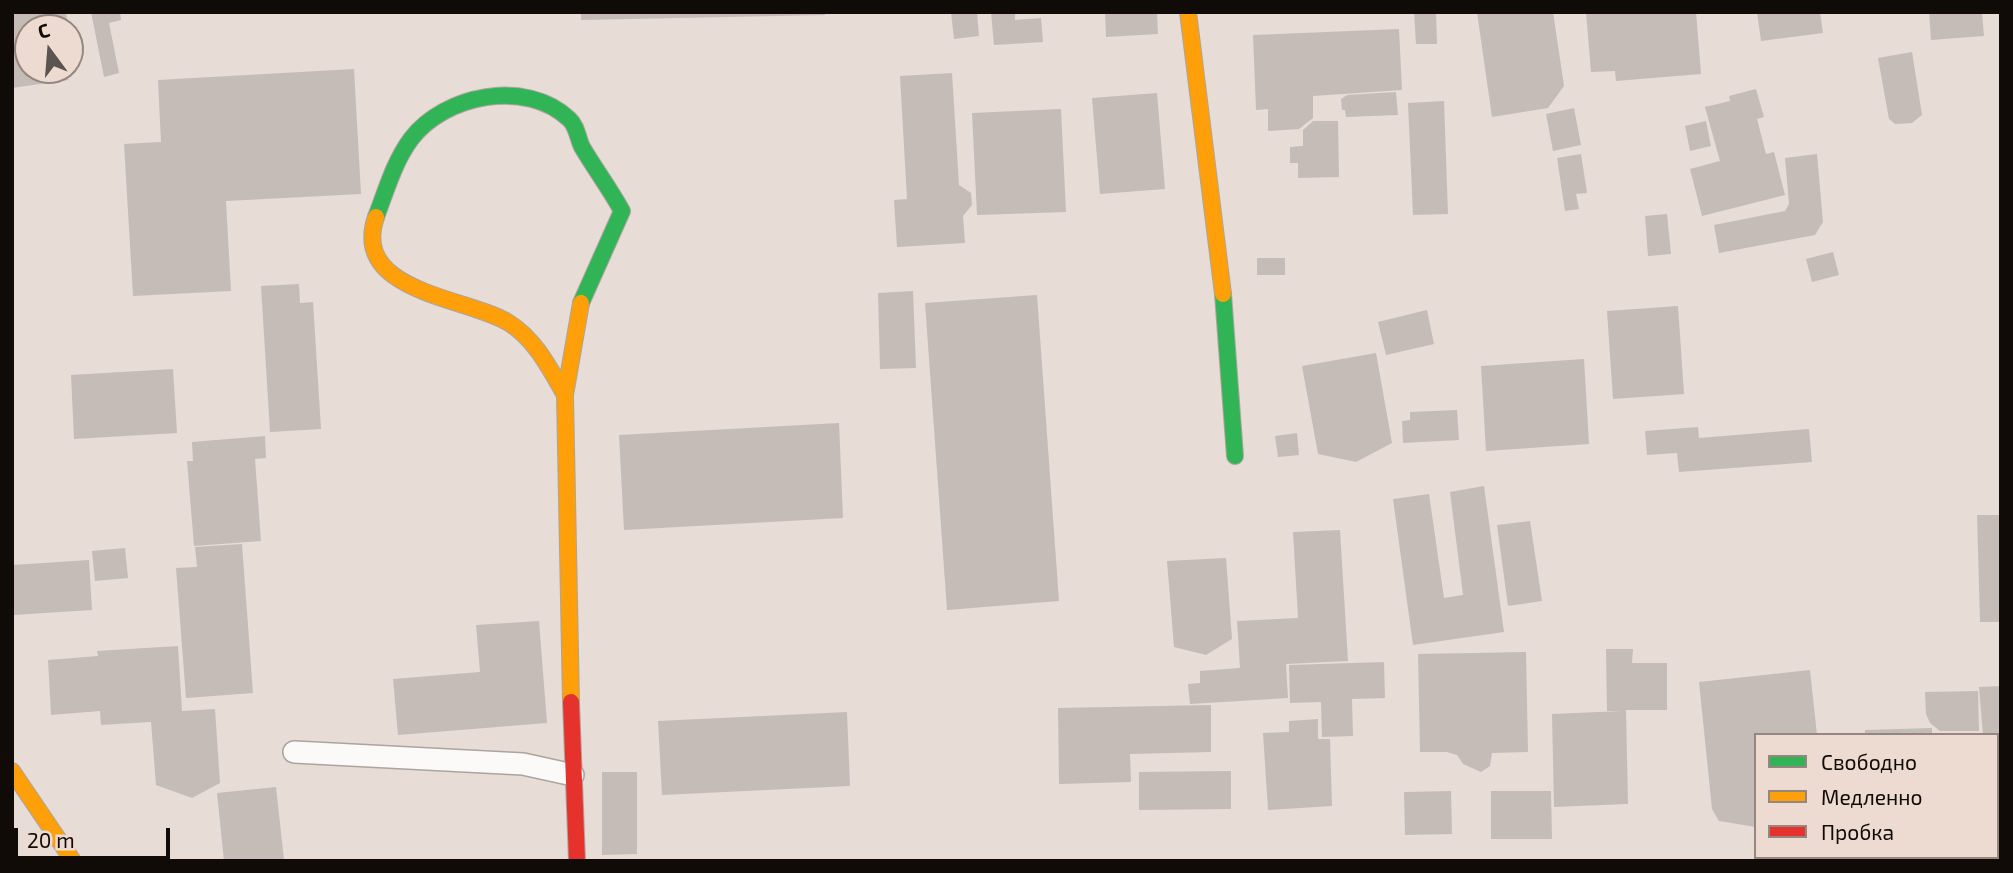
<!DOCTYPE html>
<meta charset="utf-8">
<style>
body{margin:0}
#map{position:relative;width:2013px;height:873px;overflow:hidden;background:#e7dcd6;font-family:"Exo 2",sans-serif}
canvas{display:block}
.frame{position:absolute;inset:0;border:14px solid #110b08;pointer-events:none}
.legend{position:absolute;left:1754px;top:733px;width:245px;height:126px;box-sizing:border-box;background:#eddad0;border:2px solid #958780;margin:0;padding:9px 12px;list-style:none;font-size:21px;color:#110b08}
.legend li{display:flex;align-items:center;gap:14px;height:35px}
.legend b{width:35px;border:2px solid #958780}
.north{position:absolute;left:14px;top:14px;width:70px;height:70px;box-sizing:border-box;background:#eddad0;border:2px solid #958780;border-radius:50%;rotate:344deg;font-size:19px;font-weight:700;line-height:28px;text-align:center;color:#110b08}
.north::after{content:'';display:block;margin:auto;width:24px;height:32px;background:#5c5450;clip-path:polygon(50% 0,100% 100%,50% 72%,0 100%)}
.scale{position:absolute;left:14px;top:828px;width:156px;height:32px;box-sizing:border-box;border:4px solid #110b08;border-top:0;padding-left:9px;font-size:21px;line-height:24px;white-space:nowrap;color:#110b08;-webkit-text-stroke:5px #eddad0;paint-order:stroke}
</style>
<div id="map">
<canvas width="2013" height="873"></canvas>
<div class="frame"></div>
<ul class="legend">
<li><b style="height:9px;background:#30b455"></b>Свободно</li>
<li><b style="height:9px;background:#ff9f0a"></b>Медленно</li>
<li><b style="height:9px;background:#e5322d"></b>Пробка</li>
</ul>
<div class="north">С</div>
<div class="scale">20 m</div>
</div>
<script>
const ctx = document.querySelector('canvas').getContext('2d');
ctx.lineJoin = 'round';
function fillPath(path, color) {
  ctx.fillStyle = color;
  ctx.fill(path, 'evenodd');
}
function strokePath(path, color, width, dash) {
  ctx.strokeStyle = color;
  ctx.lineWidth = width;
  ctx.lineCap = dash ? 'butt' : 'round';
  ctx.setLineDash(dash || []);
  ctx.stroke(path);
}
fillPath(new Path2D(`
 M12,12H66L68,28H28V70H66L68,80L12,88Z
 M91,12H120L121,20L109,23L119,73L104,77Z
 M581,12H825V15L581,20Z
 M951,12H977L979,36L954,39Z
 M991,12H1015V20L1041,18L1043,42L994,45Z
 M1105,12H1157L1158,34L1106,37Z
 M1414,12H1436L1437,44H1416Z
 M1477,12H1553L1564,86L1548,108L1492,117Z
 M1586,12H1696L1701,74L1616,81L1615,71L1591,72Z
 M1757,12H1820L1823,33L1761,41Z
 M1929,12H1982L1984,36L1931,40Z
 M1399,29L1402,90L1313,96V118L1299,129L1268,131V109L1256,110L1253,35Z
 M1912,52L1922,115L1912,123L1895,124L1889,119L1878,58Z
 M354,69L361,194L226,201L231,291L133,296L124,144L161,142L158,80Z
 M952,73L959,185L971,193L972,205L963,216L965,243L897,247L894,200L907,199L900,76Z
 M1756,89L1764,117L1757,119L1766,154L1774,152L1785,195L1702,216L1690,169L1720,161L1705,107L1730,101L1729,96Z
 M1396,92L1398,115L1346,117L1345,110H1342L1341,99L1347,95Z
 M1157,93L1165,189L1100,194L1092,98Z
 M1444,101L1448,214L1413,215L1408,103Z
 M1574,108L1581,145L1553,151L1546,114Z
 M1061,109L1066,212L977,215L972,113Z
 M1313,121H1338L1339,177L1298,178V163H1290V147L1303,146V130Z
 M1706,121L1711,146L1690,151L1685,126Z
 M1581,154L1587,193L1576,194L1579,209L1565,211L1557,158Z
 M1817,154L1823,222L1815,235L1719,253L1714,225L1785,211L1789,204L1785,158Z
 M1667,214L1671,254L1648,256L1645,216Z
 M1833,252L1839,275L1812,282L1806,259Z
 M1257,258H1285V275H1257Z
 M299,284L300,303L313,302L321,429L270,432L261,286Z
 M913,291L916,368L880,369L878,293Z
 M1037,295L1059,601L947,610L925,303Z
 M1678,306L1684,394L1613,399L1607,311Z
 M1427,310L1434,344L1386,355L1378,322Z
 M1376,353L1392,443L1356,462L1318,454L1302,366Z
 M1584,359L1589,444L1486,451L1481,366Z
 M173,369L177,433L74,439L71,375Z
 M1457,410L1459,440L1403,443L1402,421L1410,420V412Z
 M839,423L843,518L624,530L619,435Z
 M1698,427L1699,438L1809,429L1812,462L1679,472L1677,453L1647,455L1645,431Z
 M1297,433L1299,455L1278,457L1275,436Z
 M265,436L266,458L255,459L261,541L194,546L187,461H193L192,442Z
 M1484,486L1504,632L1413,645L1393,499L1429,494L1444,598L1463,595L1450,492Z
 M1977,515H2001V622H1980Z
 M1530,521L1542,601L1508,606L1497,525Z
 M1340,530L1348,661L1286,664L1288,698L1190,704L1188,684L1200,683V671L1240,668L1237,621L1298,618L1293,532Z
 M242,544L253,693L186,698L176,568L197,567L195,547Z
 M125,548L128,578L95,581L92,551Z
 M1226,558L1232,639L1206,655L1174,647L1167,561Z
 M89,560L92,610L14,615L12,565Z
 M539,621L547,723L398,735L393,679L480,672L476,625Z
 M178,646L182,711L215,709L220,783L192,798L156,785L151,722L101,725L100,711L51,715L48,660L98,656L97,651Z
 M1606,649H1633L1632,663H1667V710H1626L1628,804L1554,807L1552,714L1622,711H1607Z
 M1526,652L1528,752L1492,753L1490,766L1481,772L1463,764L1457,755L1447,752H1420L1418,654Z
 M1384,662L1385,698L1352,699L1353,736L1322,737L1321,702L1290,703L1289,665Z
 M1810,670L1817,735H1756V827L1719,821L1712,809L1699,682Z
 M2001,686V813L1997,814V735H1983L1979,687Z
 M1978,691L1979,731H1940L1930,723L1926,714L1925,692Z
 M1211,705V752L1130,754L1131,782L1059,784L1058,708Z
 M847,712L850,786L662,795L658,721Z
 M1318,719V739H1330L1332,806L1268,810L1263,733L1289,732V721Z
 M1932,728V735H1865V730Z
 M1231,771V809L1139,810V772Z
 M602,772H637V854L602,855Z
 M276,787L284,860L224,861L217,793Z
 M1451,791L1452,834L1405,835L1404,792Z
 M1491,791H1551L1552,839H1491Z`), '#c5bcb8');
const lane = new Path2D(`
 M294,752L523,764L573,775`);
const fast = new Path2D(`
 M376,217C386,191 394,162 411,139C444,95 526,78 569,119C577,126 578,139 582,147C595,169 610,189 622,211L581,303
 M1223,294L1235,456`);
const slow = new Path2D(`
 M1188,12L1223,294
 M376,217C350,293 468,297 509,323C535,339 550,369 565,395
 M571,702L565,395L581,303
 M12,771L73,861`);
const jam = new Path2D(`
 M571,702L577,861`);
strokePath(lane, '#aca49f', 24);
strokePath(fast, '#aca49f', 18);
strokePath(slow, '#aca49f', 18);
strokePath(jam, '#aca49f', 18);
strokePath(lane, '#fbfaf9', 21);
strokePath(fast, '#30b455', 16);
strokePath(slow, '#ff9f0a', 16);
strokePath(jam, '#e5322d', 16);
</script>
